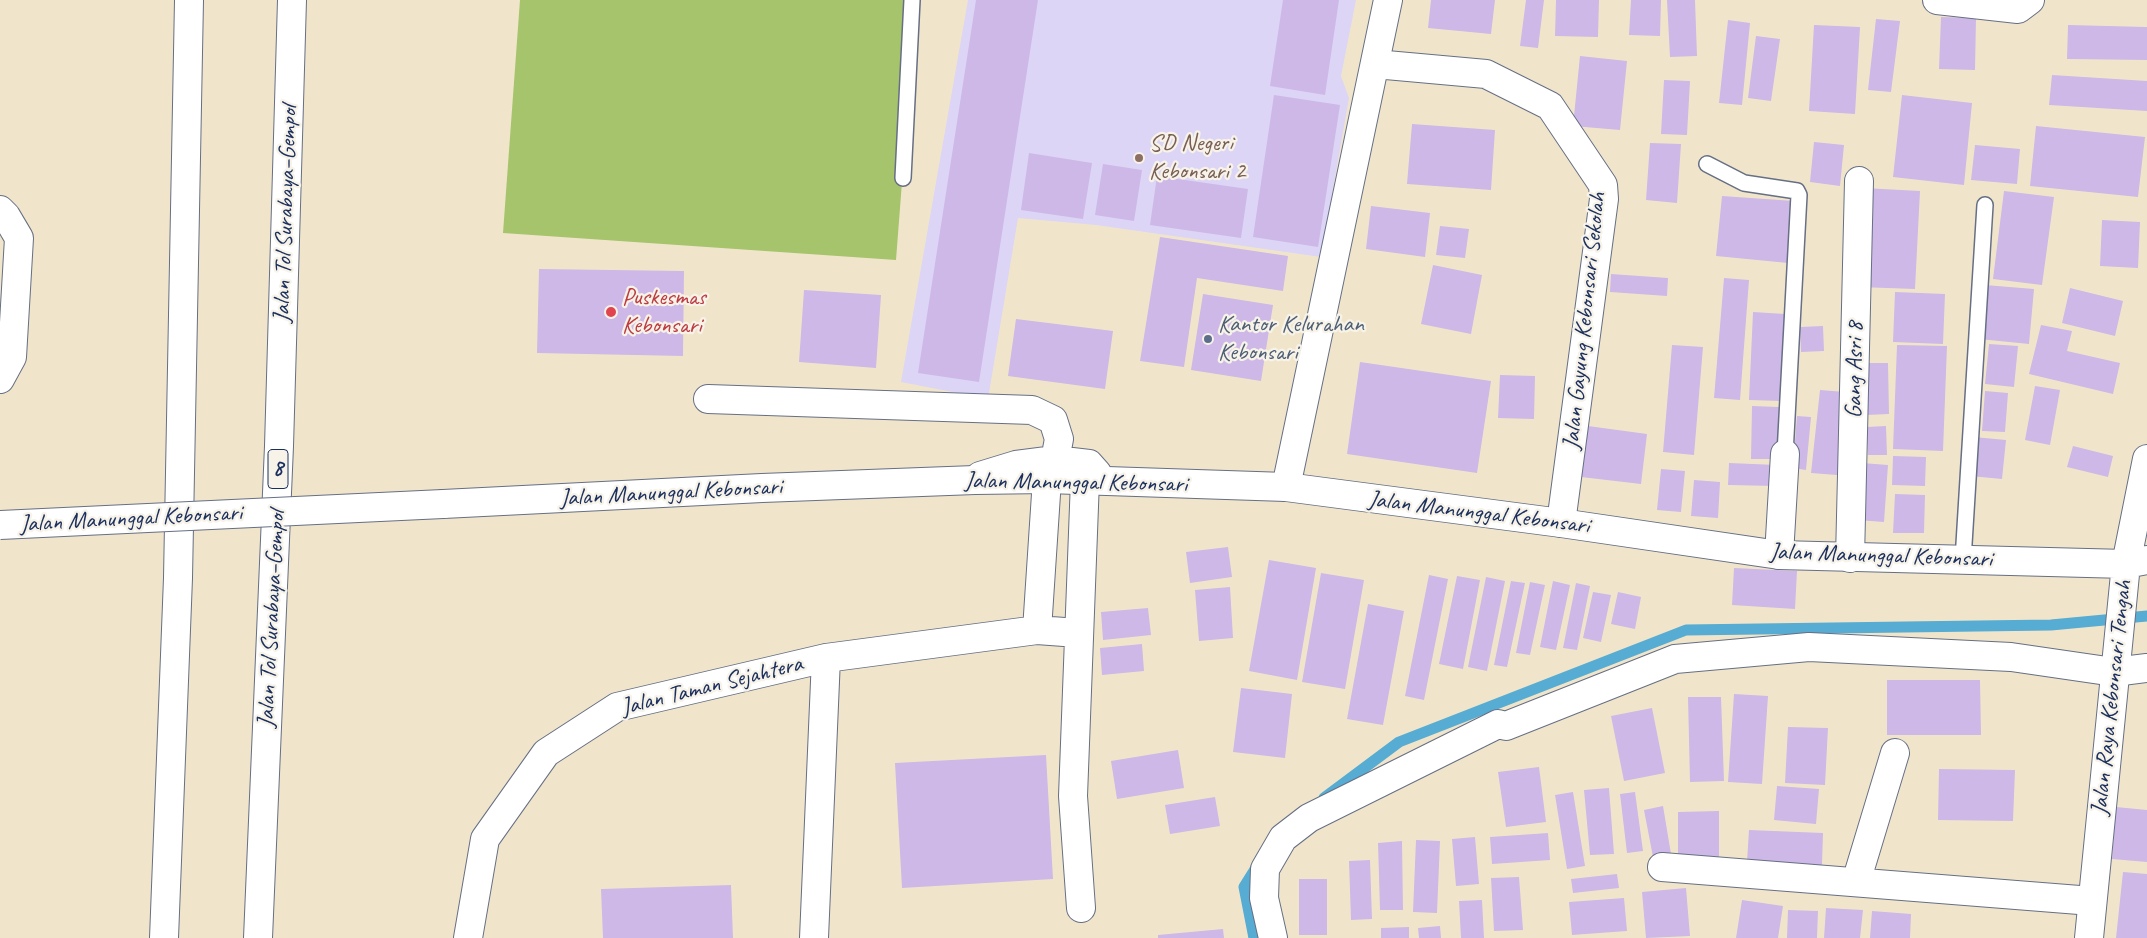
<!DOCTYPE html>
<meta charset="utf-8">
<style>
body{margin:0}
canvas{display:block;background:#f0e5cb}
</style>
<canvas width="2147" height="938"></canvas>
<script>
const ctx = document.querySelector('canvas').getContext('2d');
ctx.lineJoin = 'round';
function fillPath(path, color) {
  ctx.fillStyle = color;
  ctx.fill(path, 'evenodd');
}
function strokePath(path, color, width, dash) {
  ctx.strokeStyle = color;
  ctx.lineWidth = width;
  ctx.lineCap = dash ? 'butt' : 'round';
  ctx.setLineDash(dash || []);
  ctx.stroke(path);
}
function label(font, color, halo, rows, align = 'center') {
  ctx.font = font + ' Caveat,sans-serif';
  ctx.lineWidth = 4.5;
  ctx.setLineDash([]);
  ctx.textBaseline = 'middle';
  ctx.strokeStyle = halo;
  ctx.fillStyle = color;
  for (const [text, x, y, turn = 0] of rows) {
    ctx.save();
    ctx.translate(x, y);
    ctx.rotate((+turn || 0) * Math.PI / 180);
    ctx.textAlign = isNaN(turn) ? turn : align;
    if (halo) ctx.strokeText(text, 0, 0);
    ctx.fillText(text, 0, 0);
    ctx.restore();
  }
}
fillPath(new Path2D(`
 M968,0H1356L1341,76L1349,98L1321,257L1096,225L1018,218L988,399L901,382Z`), '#dcd5f6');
fillPath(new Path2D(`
 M520,0H916L896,260L503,233Z`), '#a6c46c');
strokePath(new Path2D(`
 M1324,798L1399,742L1686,630L2051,625L2147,616
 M1254,938L1244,887L1259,863`), '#56acd3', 11);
fillPath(new Path2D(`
 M976,0H1038L979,382L918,373Z
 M1283,0H1339L1325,95L1270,86Z
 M1431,0H1495L1491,34L1428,28Z
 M1526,0H1544L1538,48L1520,46Z
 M1556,0H1599L1598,37L1555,36Z
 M1631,0H1661L1660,36L1629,35Z
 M1667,0H1695L1697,56L1670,57Z
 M1941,17L1976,18L1975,70L1939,69Z
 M1876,19L1900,21L1891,92L1868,90Z
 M1728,20L1750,23L1742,105L1719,103Z
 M1814,25L1860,27L1855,114L1809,111Z
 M2068,25L2147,27V60L2067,59Z
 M1756,36L1780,39L1771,101L1748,98Z
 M1580,56L1627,61L1620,130L1573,126Z
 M2052,75L2147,81V111L2049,105Z
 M1664,80L1690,81L1687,135L1661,134Z
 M1274,95L1340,105L1318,247L1253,237Z
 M1902,95L1972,103L1964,185L1893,177Z
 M1412,124L1495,130L1491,190L1407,184Z
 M2036,126L2145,137L2138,197L2030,186Z
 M1814,142L1844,145L1840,186L1810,182Z
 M1650,143L1681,144L1677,203L1646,200Z
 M1975,145L2020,149L2017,184L1971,180Z
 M1029,153L1092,163L1083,219L1021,210Z
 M1103,164L1142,170L1134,221L1095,215Z
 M1157,176L1248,189L1241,238L1150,225Z
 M1864,188L1920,191L1915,289L1859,287Z
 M2004,191L2054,197L2042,285L1993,279Z
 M1722,196L1794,201L1788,263L1716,256Z
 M1371,206L1430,213L1425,257L1366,249Z
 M2102,220L2140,222L2138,268L2100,266Z
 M1440,226L1469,229L1465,258L1436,255Z
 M1160,237L1288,256L1283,291L1197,278L1184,367L1140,361Z
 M1433,265L1482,275L1471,334L1421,324Z
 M539,269L684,271L683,356L537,353Z
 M1611,274L1668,278L1667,296L1610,292Z
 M1724,278L1749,280L1740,400L1714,398Z
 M1985,285L2034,289L2029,344L1979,339Z
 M2070,288L2123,301L2115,336L2062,323Z
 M804,290L881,295L876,368L799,362Z
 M1895,292L1945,294L1943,344L1893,342Z
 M1203,294L1273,305L1261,381L1191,370Z
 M1753,312L1785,314L1781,401L1749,400Z
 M1016,319L1113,331L1105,389L1008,376Z
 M2041,325L2072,331L2067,351L2120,363L2113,394L2029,374Z
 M1823,326L1824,351L1801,352L1800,327Z
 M1989,344L2018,346L2014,387L1985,384Z
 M1672,345L1703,347L1694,455L1663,452Z
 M1897,345L1947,346L1943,451L1893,449Z
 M1360,362L1491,381L1477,473L1347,454Z
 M1865,363H1888L1889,414L1866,415Z
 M1500,375L1535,376L1534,419L1498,418Z
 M2035,386L2060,390L2050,445L2025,440Z
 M1820,390L1845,392L1837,475L1811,473Z
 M1985,391L2008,393L2005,432L1982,431Z
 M1752,406L1779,407L1778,459H1751Z
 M1797,416L1811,417L1806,470L1793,468Z
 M1588,426L1647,434L1641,484L1581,477Z
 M1886,426L1887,455H1868L1867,427Z
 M1974,437L2006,440L2002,479L1970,476Z
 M2073,446L2113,456L2108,477L2067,467Z
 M1893,456L1926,457L1925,486L1892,485Z
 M1729,463L1777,465L1776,486L1728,485Z
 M1862,463L1888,465L1884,522L1857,520Z
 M1661,469L1685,471L1681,512L1657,510Z
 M1694,480L1720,482L1718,518L1691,516Z
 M1895,494L1925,495L1924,533H1893Z
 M1228,547L1232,577L1190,583L1186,552Z
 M1269,560L1316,568L1297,680L1249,671Z
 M1734,568L1797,571L1795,609L1732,605Z
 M1321,573L1364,580L1345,689L1302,682Z
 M1429,575L1448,579L1424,700L1405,696Z
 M1457,576L1480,580L1463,669L1439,664Z
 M1486,577L1505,581L1487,671L1468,667Z
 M1511,581L1525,583L1507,667L1494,665Z
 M1553,581L1570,585L1556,650L1540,647Z
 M1530,582L1545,585L1530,655L1516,653Z
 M1576,583L1590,586L1577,650L1563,648Z
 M1230,587L1233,638L1199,641L1195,590Z
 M1593,592L1611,595L1601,642L1583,638Z
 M1618,592L1641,597L1635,629L1611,624Z
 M1368,604L1404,611L1383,725L1347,719Z
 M1148,608L1151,635L1103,640L1101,612Z
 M1142,644L1144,671L1102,675L1100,648Z
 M1887,680H1980L1981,735H1887Z
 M1241,688L1292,694L1285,758L1233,752Z
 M1734,694L1768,696L1762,784L1728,782Z
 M1688,697H1721L1724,781L1690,782Z
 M1652,708L1665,773L1624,781L1611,716Z
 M1788,727L1828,728L1825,785L1785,783Z
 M1178,750L1184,788L1117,799L1111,761Z
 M1046,755L1053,879L902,888L895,763Z
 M1539,767L1546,822L1506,827L1498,772Z
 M1939,769L2015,770L2013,821L1938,820Z
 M1777,786L1819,789L1816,824L1774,820Z
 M1609,788L1614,854L1590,855L1584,790Z
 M1573,792L1585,866L1567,869L1555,795Z
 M1635,792L1643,851L1627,853L1620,794Z
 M1215,797L1220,826L1170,834L1165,805Z
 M1663,806L1671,854L1653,857L1644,810Z
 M2116,807L2147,810V862L2112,859Z
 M1719,811V858H1678V812Z
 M1749,830L1823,833L1822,865L1747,862Z
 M1548,833L1550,860L1492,864L1490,837Z
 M1475,837L1479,884L1456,886L1452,839Z
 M1416,840L1440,841L1437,913L1413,912Z
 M1402,841L1403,910H1380L1378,843Z
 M1370,860L1372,919L1351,920L1349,861Z
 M2123,872L2147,874V938H2116Z
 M1617,874L1619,888L1573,893L1571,879Z
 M1519,877L1523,930L1494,931L1491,878Z
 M1299,879H1327V935H1299Z
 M731,885L733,938H603L601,889Z
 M1686,888L1690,936L1646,938L1642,892Z
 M1624,898L1627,931L1572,935L1569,902Z
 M1482,900L1484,938H1461L1459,901Z
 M1742,900L1783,906L1778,938H1736Z
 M1826,908L1863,910L1860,938H1824Z
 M1788,910L1818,911L1817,938H1787Z
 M1872,911L1911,914L1910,938H1870Z
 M1440,926L1441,938H1419L1418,928Z
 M1409,927V938H1381V928Z
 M1223,929L1224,938H1158V935Z`), '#ceb8e7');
const service = new Path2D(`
 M1707,164L1744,183L1797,191L1799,195L1785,454
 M903,178L912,0
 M1963,560L1985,205`);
const minor = new Path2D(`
 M1937,0L2018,9L2030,0
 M1375,64L1486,74L1550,106L1603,185L1604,199L1561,523
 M0,210L6,216L19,238L12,357L0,379
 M708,399L1032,410L1053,420L1059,439L1055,460
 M980,476L1016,465L1055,460L1089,464L1097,473V480
 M1286,487L1388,0
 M1779,555L1785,454
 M1850,558L1859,181
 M1037,630L1047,479
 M1662,867L2092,901
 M1856,882L1895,753
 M1081,908L1073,796L1085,480
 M468,938L485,839L546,753L617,707L826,658L1037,630L1078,633
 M814,938L826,658
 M1273,938L1264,898L1265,869L1283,838L1309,818L1498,724L1506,726L1675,659L1809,647L2011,657L2114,672L2147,668`);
const tertiary = new Path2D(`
 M443,504L762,488L975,480L1047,479L1286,487L1561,523L1779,555L2126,564L2147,560
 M2089,938L2126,564L2147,459`);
const motorway = new Path2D(`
 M164,938L178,578L189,0
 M258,938L279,446L292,0`);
strokePath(service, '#666f84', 18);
strokePath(minor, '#666f84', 30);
strokePath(tertiary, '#666f84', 30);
strokePath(motorway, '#666f84', 30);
strokePath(service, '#fff', 15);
strokePath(minor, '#fff', 28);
strokePath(tertiary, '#fff', 28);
strokePath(motorway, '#fff', 28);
const tertiaryBridge = new Path2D(`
 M0,525L443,504`);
strokePath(tertiaryBridge, '#666f84', 30, []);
strokePath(tertiaryBridge, '#fff', 28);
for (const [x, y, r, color] of [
 [1139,158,5,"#8d6e63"],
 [611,312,6,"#e0444e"],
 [1208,339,5,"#5c6f8a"]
]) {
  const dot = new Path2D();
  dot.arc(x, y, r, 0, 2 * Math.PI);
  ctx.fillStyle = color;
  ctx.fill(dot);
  strokePath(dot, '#f7f3e8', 2);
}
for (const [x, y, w] of [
 [278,469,20]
]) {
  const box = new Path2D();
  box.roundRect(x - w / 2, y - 19.5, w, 39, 4);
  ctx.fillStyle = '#f7f3e8';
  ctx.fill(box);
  strokePath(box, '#1b2f5e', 1);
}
label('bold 22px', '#1b2f5e', null, [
 ["8",278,469]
]);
label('24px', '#785e54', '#f7f3e8', [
 ["SD Negeri",1149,144],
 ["Kebonsari 2",1149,172]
], 'left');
label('24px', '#1b2f5e', '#f7f3e8', [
 ["Jalan Tol Surabaya–Gempol",286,214,-88],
 ["Jalan Gayung Kebonsari Sekolah",1585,321,-84],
 ["Gang Asri 8",1855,370,-89],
 ["Jalan Manunggal Kebonsari",1076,483,1],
 ["Jalan Manunggal Kebonsari",671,493,-3],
 ["Jalan Manunggal Kebonsari",1479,513,7],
 ["Jalan Manunggal Kebonsari",131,519,-3],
 ["Jalan Manunggal Kebonsari",1881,556,2],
 ["Jalan Tol Surabaya–Gempol",272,619,-87],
 ["Jalan Taman Sejahtera",712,686,-14],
 ["Jalan Raya Kebonsari Tengah",2112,698,-84]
]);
label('24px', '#be3a42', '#f7f3e8', [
 ["Puskesmas",622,298],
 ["Kebonsari",622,326]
], 'left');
label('24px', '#4e5e75', '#f7f3e8', [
 ["Kantor Kelurahan",1218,325],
 ["Kebonsari",1218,353]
], 'left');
</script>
